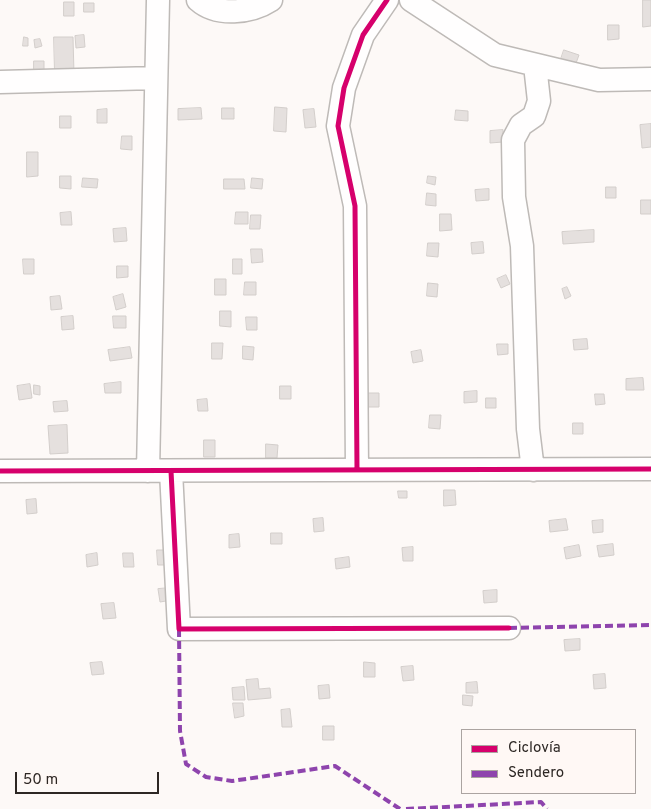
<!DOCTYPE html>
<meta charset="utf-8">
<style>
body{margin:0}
#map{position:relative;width:651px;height:809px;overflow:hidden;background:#fdf9f7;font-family:Overpass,sans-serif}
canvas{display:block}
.legend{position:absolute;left:461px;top:729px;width:175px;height:65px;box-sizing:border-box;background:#fff8f5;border:1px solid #aba4a1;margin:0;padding:6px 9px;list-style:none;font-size:15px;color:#2d2724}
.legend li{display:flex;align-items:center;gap:10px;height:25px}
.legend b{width:25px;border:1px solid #aba4a1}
.scale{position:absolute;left:15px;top:772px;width:144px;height:22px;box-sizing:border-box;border:2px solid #2d2724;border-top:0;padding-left:6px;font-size:15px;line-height:18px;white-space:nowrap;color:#2d2724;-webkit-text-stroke:4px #fff8f5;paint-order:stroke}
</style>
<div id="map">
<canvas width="651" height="809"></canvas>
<ul class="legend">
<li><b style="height:6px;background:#d6006c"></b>Ciclovía</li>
<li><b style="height:6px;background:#8e44ad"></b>Sendero</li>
</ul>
<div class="scale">50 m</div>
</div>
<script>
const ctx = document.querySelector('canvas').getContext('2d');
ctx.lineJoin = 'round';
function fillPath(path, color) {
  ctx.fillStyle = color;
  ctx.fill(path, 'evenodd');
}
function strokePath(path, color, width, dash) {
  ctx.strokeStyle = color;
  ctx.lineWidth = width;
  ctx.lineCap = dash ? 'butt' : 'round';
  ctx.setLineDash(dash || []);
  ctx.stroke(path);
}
const building = new Path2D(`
 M643,0H651V26L643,27Z
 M64,2H74V16H64Z
 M84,3H94V12H84Z
 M608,25H619V39L608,40Z
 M84,35L85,47L76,48L75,36Z
 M24,37L28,38V46H23Z
 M54,37H73L74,74H55Z
 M40,39L42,46L35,48L34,40Z
 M564,50L579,55L575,66L560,62Z
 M34,61H44V71H34Z
 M275,107L287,108L286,132L274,131Z
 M201,108L202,119L178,120V109Z
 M222,108H234V119H222Z
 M107,109V123H97V110Z
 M314,109L316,127L305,128L303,110Z
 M456,110L468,111V121L455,120Z
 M60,116H71V128H60Z
 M651,124V147L642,148L640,125Z
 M503,130V142L490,143V131Z
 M122,136H132V150L121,149Z
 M27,152H38V176L27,177Z
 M60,176H71V189L60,188Z
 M428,176L436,177L435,185L427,183Z
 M83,178L98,179L97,188L82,187Z
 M252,178L263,179L262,189L251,188Z
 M224,179H244L245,189H224Z
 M606,187H616V198H606Z
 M489,189V200L476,201L475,190Z
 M427,193L436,194V206L426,205Z
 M641,200H651V214H641Z
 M71,212L72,225H61L60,213Z
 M236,212H248V224H235Z
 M440,214H451L452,230L440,231Z
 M251,215H261L260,229H250Z
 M126,228L127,241L114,242L113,229Z
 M594,230V242L563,244L562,232Z
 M483,242L484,253L472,254L471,243Z
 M428,243H439L438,257L427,256Z
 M251,249H262L263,262L252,263Z
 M23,259H34V274H24Z
 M233,259H242V274H233Z
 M117,266H128V277L117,278Z
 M506,275L510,284L501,288L497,279Z
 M215,279H226V295H215Z
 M245,282H256V295H244Z
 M428,283L438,284L437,297L427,296Z
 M567,287L571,296L565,299L562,289Z
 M123,294L126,307L116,310L113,297Z
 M60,296L62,309L51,310L50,297Z
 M220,311H231V327L220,326Z
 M73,316L74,329L62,330L61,317Z
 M113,316H126V328H114Z
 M246,317H257V330H247Z
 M587,339L588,349L574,350L573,340Z
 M212,343H223L222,359H212Z
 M497,344H508V354L498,355Z
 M243,346L254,347L253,360L243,359Z
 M130,347L132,358L110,361L108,350Z
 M421,350L423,361L413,363L411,352Z
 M643,378L644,390H626V379Z
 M121,382V393H105L104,384Z
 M30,384L32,398L19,400L17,386Z
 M34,385L40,386V395L34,394Z
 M280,386H291V399H280Z
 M477,391V402L464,403V392Z
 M367,393H379V407H367Z
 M595,394H604L605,404L596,405Z
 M486,398H496V408H486Z
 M207,399L208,411H198L197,400Z
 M67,401L68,411L54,412L53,402Z
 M430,415H441L440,429L429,428Z
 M573,423H583V434H573Z
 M67,425L68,453L50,454L48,426Z
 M204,440H215V457H204Z
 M266,444L278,445L277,458H266Z
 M444,490H455L456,505L444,506Z
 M398,491H407V498H399Z
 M36,499L37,513L27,514L26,500Z
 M323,518L324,531L314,532L313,519Z
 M566,519L568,530L550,532L549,521Z
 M603,520V532L593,533L592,521Z
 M271,533H282V544H271Z
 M239,534L240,547L229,548V535Z
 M613,544L614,555L599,557L597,546Z
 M579,545L581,556L566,559L564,548Z
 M413,547V561H403L402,548Z
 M157,550H168V565H158Z
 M97,553L98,565L87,567L86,555Z
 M123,553H133L134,567H124Z
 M349,557L350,567L336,569L335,559Z
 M170,588L172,600L160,602L158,589Z
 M497,590V602L484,603L483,591Z
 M114,603L116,618L103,619L101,604Z
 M580,639V650L565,651L564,640Z
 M102,662L104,674L92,675L90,663Z
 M364,662L375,663V677H364Z
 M413,666L414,680L403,681L401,667Z
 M605,674L606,688L594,689L593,675Z
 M258,679L259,689L270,688L271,698L248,700L246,680Z
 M477,682L478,693H466V683Z
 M329,685L330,698L319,699L318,686Z
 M244,687L245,700H233L232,688Z
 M463,695L473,696L472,706L463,705Z
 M233,703H243L244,716L235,718Z
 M290,709L292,727H282L281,710Z
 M323,726H334V740H323Z`);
fillPath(building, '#e5e0de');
strokePath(building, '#d3cecb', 1);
const minor = new Path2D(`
 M198,0C217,17 251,13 271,0
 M411,0L495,55L599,80L651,79
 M0,82L156,78
 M357,470L355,206L338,126L344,88L363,35L387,0
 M533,470L528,429L522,246L514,197L513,140L521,125L534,116L539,101L535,65
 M0,471L651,469
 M148,471L158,0
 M171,471L179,629L509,628`);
strokePath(minor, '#bebab7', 25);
strokePath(minor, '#fffefe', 22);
strokePath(new Path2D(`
 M509,628L651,625
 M179,629L180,731L186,764L206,777L232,781L335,766L400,809
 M406,809L541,802L547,809`), '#8e44ad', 4, [8, 4]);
strokePath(new Path2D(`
 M357,470L355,206L338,126L344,88L363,35L387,0
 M0,471L651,469
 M171,471L179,629L509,628`), '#d6006c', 5);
</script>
